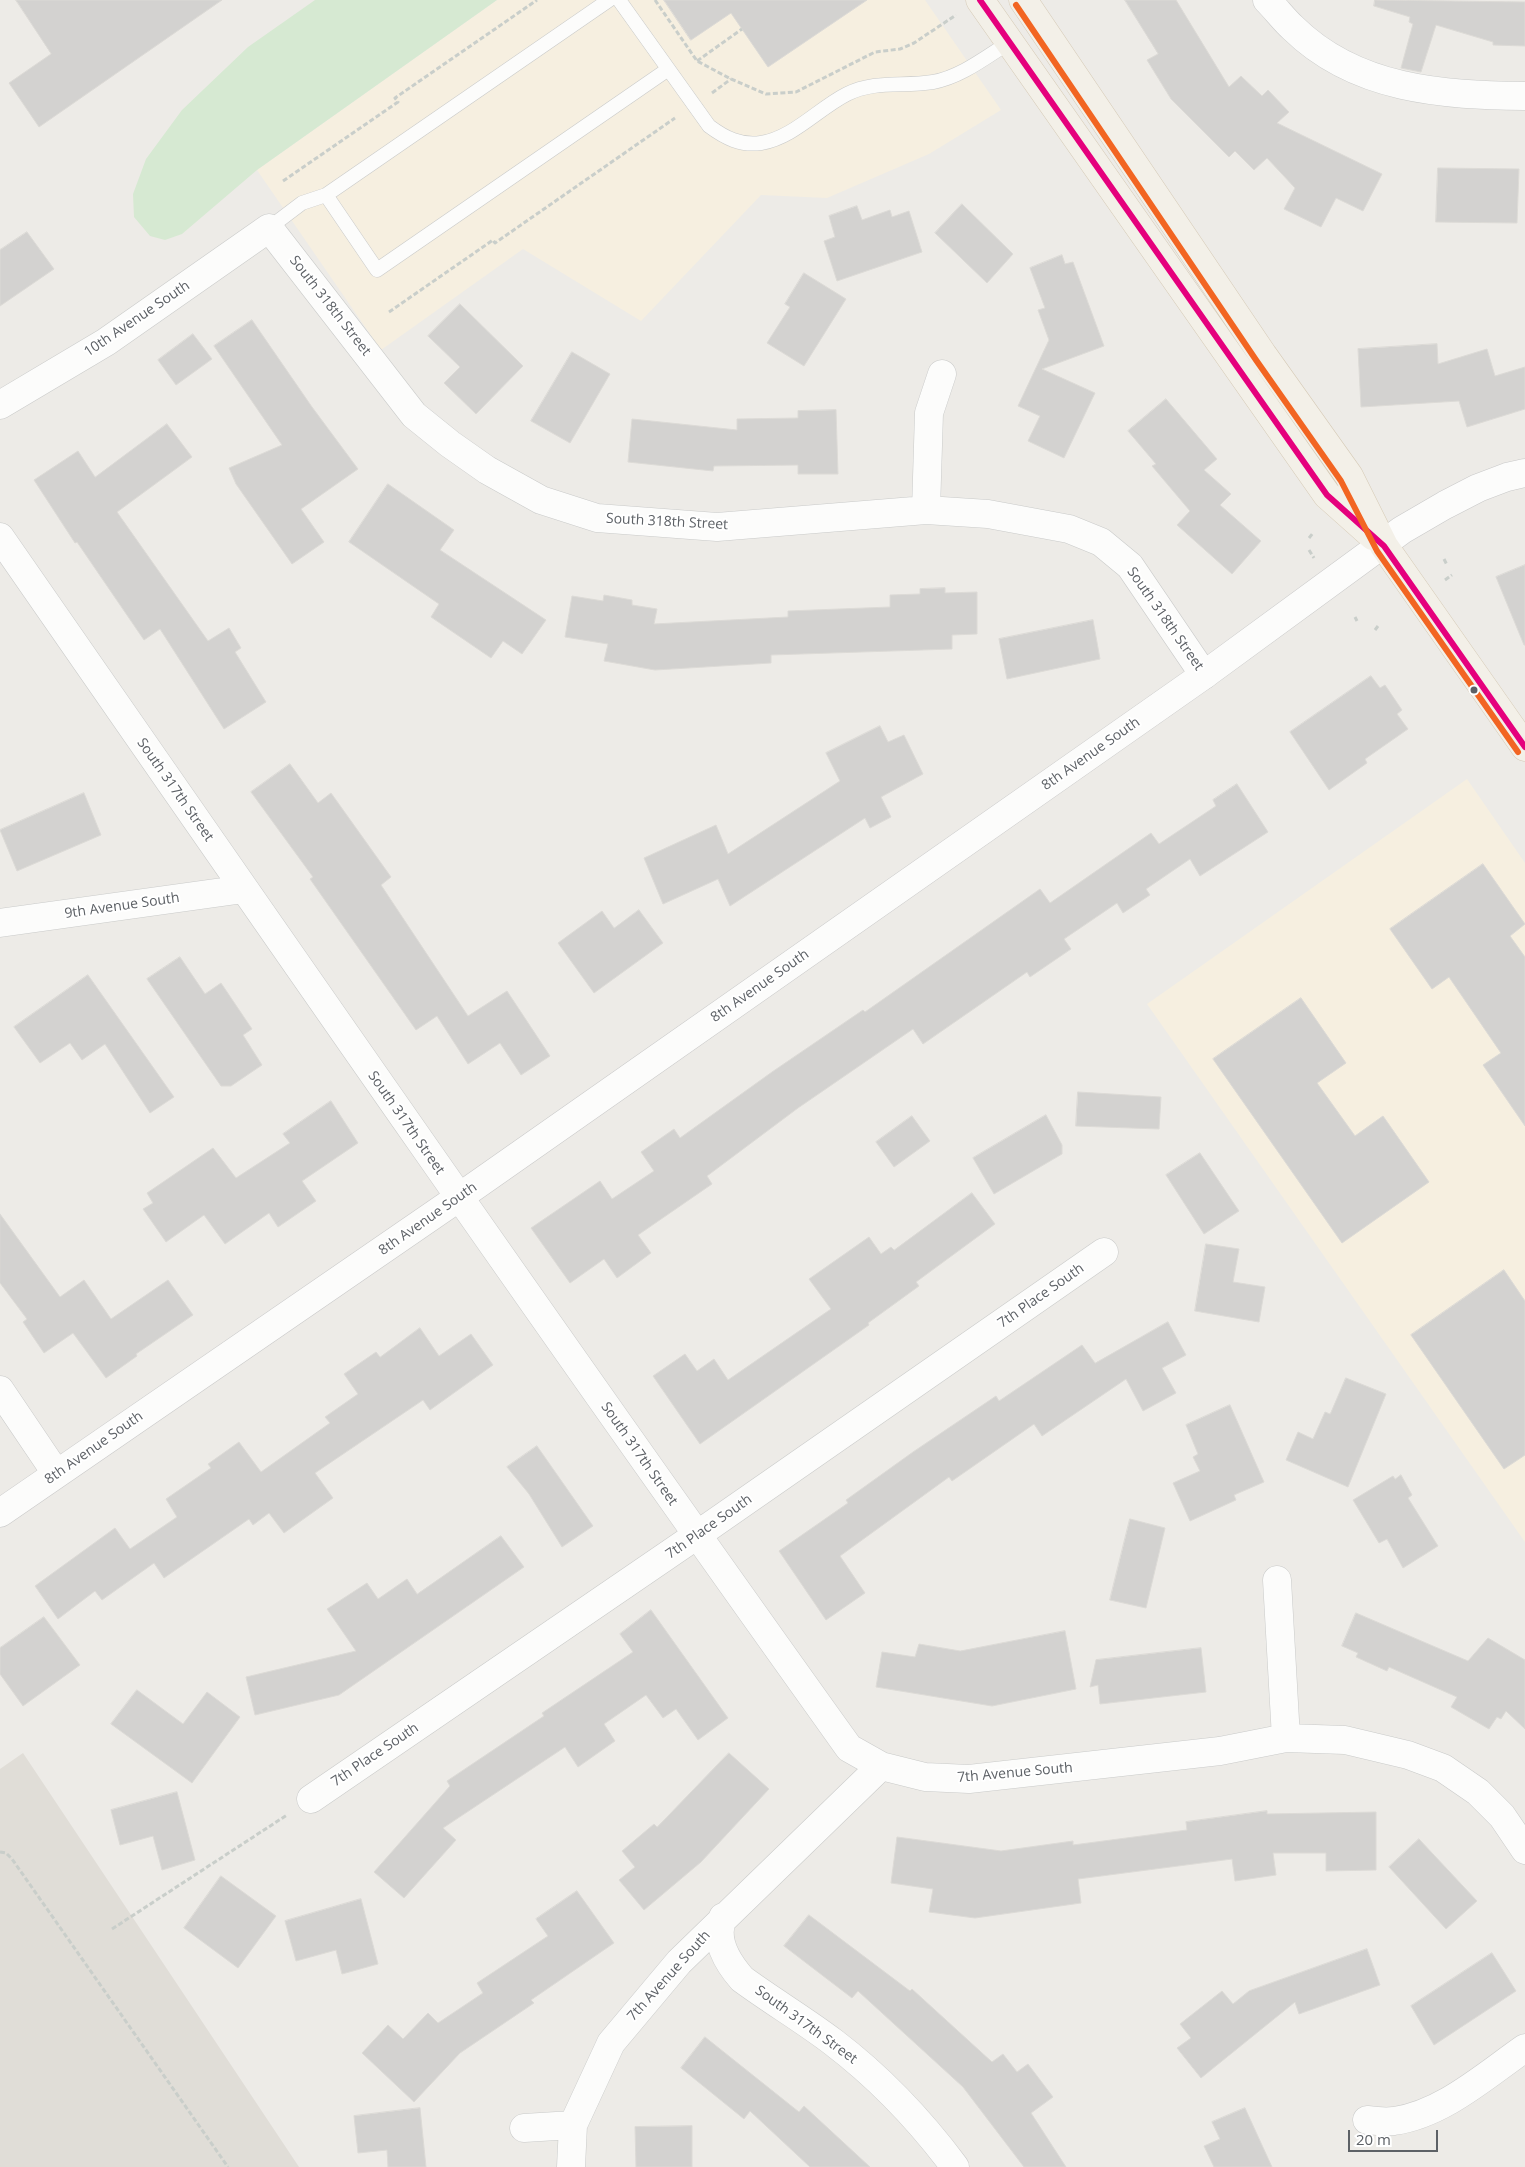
<!DOCTYPE html>
<style>
body{margin:0}
#map{position:relative;width:1525px;height:2167px;overflow:hidden;background:#edebe7;font-family:"Open Sans",sans-serif}
canvas{display:block}
.scale{position:absolute;left:1348px;top:2130px;width:90px;height:22px;box-sizing:border-box;border:2px solid #5d6166;border-top:0;padding-left:6px;font-size:15px;line-height:18px;white-space:nowrap;color:#5d6166;-webkit-text-stroke:4px #fff;paint-order:stroke}
</style>
<div id="map">
<canvas width="1525" height="2167"></canvas>
<div class="scale">20 m</div>
</div>
<script>
const ctx = document.querySelector('canvas').getContext('2d');
ctx.lineJoin = 'round';
function fillPath(path, color) {
  ctx.fillStyle = color;
  ctx.fill(path, 'evenodd');
}
function strokePath(path, color, width, dash) {
  ctx.strokeStyle = color;
  ctx.lineWidth = width;
  ctx.lineCap = dash ? 'butt' : 'round';
  ctx.setLineDash(dash || []);
  ctx.stroke(path);
}
function label(font, color, halo, rows, align = 'center') {
  ctx.font = font + ' "Open Sans",sans-serif';
  ctx.lineWidth = 4;
  ctx.setLineDash([]);
  ctx.textBaseline = 'middle';
  ctx.strokeStyle = halo;
  ctx.fillStyle = color;
  for (const [text, x, y, turn = 0] of rows) {
    ctx.save();
    ctx.translate(x, y);
    ctx.rotate((+turn || 0) * Math.PI / 180);
    ctx.textAlign = isNaN(turn) ? turn : align;
    if (halo) ctx.strokeText(text, 0, 0);
    ctx.fillText(text, 0, 0);
    ctx.restore();
  }
}
fillPath(new Path2D(`
 M497,0H925L1001,110L929,154L827,198L761,195L641,321L523,249L381,350L257,170Z
 M1467,779L1525,863V1542L1147,1004Z`), '#f6efe0');
fillPath(new Path2D(`
 M23,1753L299,2167H0V1769Z`), '#e0ddd7');
fillPath(new Path2D(`
 M315,0H497L257,170L182,234L165,240L150,236L134,217L133,194L146,159L182,110L248,47Z`), '#d6e9d2');
const building = new Path2D(`
 M16,0H222L39,127L9,83L51,54Z
 M664,0H867L768,67L731,13L691,40Z
 M1125,0H1176L1229,87L1241,76L1262,96L1268,90L1289,112L1277,123L1382,174L1363,211L1336,198L1321,227L1284,209L1295,188L1267,158L1254,170L1235,151L1229,157L1171,99L1147,60L1158,54Z
 M1375,0L1525,2V46L1493,45V42L1436,25L1421,72L1401,68L1413,24L1409,22L1410,17L1374,6Z
 M1438,168L1519,169L1517,223L1436,222Z
 M962,204L1013,254L987,283L935,233Z
 M857,206L862,220L890,210L892,217L909,211L922,252L837,281L824,241L835,237L829,216Z
 M27,232L54,269L0,306V250Z
 M1062,255L1065,264L1073,262L1104,346L1042,369L1095,393L1064,458L1028,441L1040,416L1018,406L1049,340L1038,310L1045,308L1030,268Z
 M804,273L846,299L804,366L767,343L790,307L785,304Z
 M460,304L523,366L476,414L444,383L460,367L428,336Z
 M252,320L312,407L358,469L301,509L324,542L292,564L236,484L229,468L282,445L214,346Z
 M193,334L212,359L176,385L158,360Z
 M1437,344L1438,364L1487,349L1495,376L1525,367V409L1467,427L1459,401L1361,407L1358,349Z
 M572,352L610,374L570,443L531,421Z
 M1166,399L1217,459L1204,470L1231,494L1220,505L1261,541L1232,574L1177,525L1190,511L1152,466L1156,464L1128,431Z
 M836,410L838,474H798V465L714,466L713,471L628,462L632,419L737,430V419L798,418V411Z
 M167,424L192,457L117,512L208,641L229,628L241,648L235,652L266,702L224,729L160,629L144,640L77,542L75,543L34,480L78,451L95,477Z
 M388,484L454,530L440,550L546,620L522,654L503,641L491,658L431,617L439,604L349,542Z
 M1525,565V645H1524L1496,577Z
 M945,588V593L977,592V634L952,635V649L771,655V663L655,670L604,661L608,644L565,637L572,596L603,601L604,595L632,600V605L657,609L654,624L788,617V611L890,607V595L920,594V589Z
 M1093,620L1100,659L1007,679L999,639Z
 M1371,676L1380,688L1385,685L1402,710L1397,714L1408,729L1365,759L1367,763L1329,790L1290,732Z
 M880,726L888,742L904,735L923,774L881,797L891,817L870,828L865,818L730,906L718,879L663,904L644,858L716,825L728,854L840,781L826,753Z
 M290,764L318,803L331,793L391,877L381,885L468,1016L507,991L550,1056L521,1075L500,1043L468,1064L437,1016L416,1030L310,879L313,877L251,792Z
 M1237,784L1268,832L1200,876L1190,859L1146,889L1150,895L1123,913L1117,903L1064,939L1071,949L1030,977L1027,972L923,1044L913,1029L798,1108L707,1176L712,1184L638,1235L651,1253L617,1278L604,1259L570,1283L531,1228L600,1181L612,1199L654,1171L641,1152L674,1129L680,1138L772,1072L863,1010L865,1012L1040,889L1050,903L1151,833L1159,844L1216,806L1213,800Z
 M84,793L101,835L17,871L0,830Z
 M1483,864L1525,924L1510,936L1525,957V1126L1483,1065L1501,1053L1449,977L1432,989L1390,929Z
 M639,910L663,943L594,993L558,943L602,911L614,928Z
 M180,957L205,994L221,983L252,1029L243,1035L262,1065L231,1086H221L147,979Z
 M88,975L174,1097L150,1113L105,1044L82,1060L70,1043L40,1063L14,1027Z
 M1301,998L1346,1063L1317,1083L1355,1136L1383,1116L1429,1182L1342,1243L1213,1059Z
 M1078,1092L1161,1097L1159,1129L1076,1126Z
 M331,1101L358,1143L302,1181L316,1201L278,1227L269,1213L225,1244L204,1215L166,1242L143,1209L153,1203L147,1193L213,1148L236,1178L290,1143L283,1134Z
 M1046,1115L1062,1145V1154L994,1194L973,1158Z
 M912,1116L930,1141L894,1167L876,1142Z
 M1200,1153L1239,1211L1204,1234L1166,1175Z
 M972,1193L995,1224L916,1282L919,1286L868,1323L869,1325L700,1444L653,1376L685,1354L697,1371L714,1359L728,1380L831,1309L809,1279L869,1237L881,1254L891,1247L894,1250Z
 M0,1214L60,1297L84,1280L111,1319L168,1280L193,1315L136,1354L137,1356L106,1378L73,1333L44,1353L23,1322L27,1319L0,1283Z
 M1206,1244L1239,1249L1233,1282L1265,1287L1259,1322L1195,1311Z
 M1504,1270L1525,1301V1455L1504,1469L1411,1335Z
 M1168,1322L1186,1355L1162,1368L1176,1393L1143,1411L1126,1379L1042,1436L1034,1424L952,1481L949,1477L840,1556L865,1593L826,1620L779,1551L848,1503L846,1500L913,1452L996,1396L999,1401L1082,1345L1095,1363Z
 M420,1328L439,1356L471,1334L493,1365L430,1410L423,1400L315,1473L333,1498L284,1533L269,1513L253,1525L249,1519L164,1578L154,1563L102,1600L95,1591L58,1619L35,1586L115,1528L130,1549L177,1517L166,1499L211,1468L208,1464L239,1442L261,1472L330,1423L325,1417L358,1394L344,1374L376,1352L380,1357Z
 M1346,1378L1386,1394L1348,1487L1286,1460L1298,1432L1313,1439L1325,1412L1330,1414Z
 M1230,1405L1264,1482L1234,1495L1236,1500L1190,1521L1173,1483L1200,1471L1193,1457L1198,1454L1186,1425Z
 M537,1446L593,1526L562,1547L529,1494L507,1467Z
 M1401,1475L1412,1495L1408,1498L1438,1546L1403,1568L1387,1539L1379,1543L1353,1500L1393,1476L1395,1479Z
 M1130,1519L1165,1528L1146,1608L1110,1600Z
 M501,1536L524,1567L339,1695L255,1715L246,1677L356,1651L327,1609L367,1583L378,1599L407,1579L417,1594Z
 M651,1610L728,1718L698,1740L676,1709L663,1718L646,1695L604,1724L615,1741L578,1767L565,1747L443,1828L456,1840L404,1898L374,1872L450,1786L447,1781L544,1716L542,1713L633,1652L620,1634Z
 M1356,1613L1468,1661L1488,1638L1525,1660V1729L1506,1711L1501,1719L1497,1717L1489,1729L1451,1707L1457,1697L1389,1667L1387,1671L1356,1657L1358,1653L1342,1646Z
 M44,1617L80,1665L23,1706L0,1674V1648Z
 M1065,1631L1076,1689L992,1706L876,1687L882,1652L915,1657L919,1644L960,1651Z
 M1201,1648L1206,1692L1100,1704L1098,1685L1090,1687L1096,1660Z
 M137,1690L183,1724L207,1692L240,1717L192,1783L111,1724Z
 M729,1753L769,1789L701,1862L644,1910L619,1880L635,1867L622,1851L654,1824L657,1827Z
 M177,1792L195,1860L162,1870L153,1836L120,1845L111,1810Z
 M1267,1811V1814L1376,1812V1870L1326,1871V1853H1273L1276,1875L1235,1881L1232,1859L1078,1879L1081,1903L975,1918L929,1912L933,1889L891,1883L897,1837L1001,1851L1073,1841V1845L1187,1830L1186,1822Z
 M1419,1839L1477,1901L1446,1929L1389,1867Z
 M221,1876L276,1916L238,1968L184,1928Z
 M577,1891L614,1943L531,2000L534,2003L460,2053L414,2102L362,2053L388,2025L403,2039L428,2013L438,2023L483,1993L477,1983L548,1936L536,1919Z
 M361,1899L378,1964L342,1974L336,1950L296,1961L285,1921Z
 M809,1915L910,1991L912,1989L992,2062L1003,2054L1017,2072L1028,2064L1053,2097L1031,2113L1066,2167H1024L963,2087L858,1991L852,1998L784,1946Z
 M1367,1949L1380,1985L1299,2014L1295,2002L1201,2078L1177,2048L1191,2038L1180,2024L1222,1991L1233,2004L1249,1991Z
 M1492,1953L1516,1991L1434,2045L1411,2006Z
 M705,2037L799,2112L804,2106L870,2167H810L750,2111L744,2119L681,2068Z
 M420,2108L426,2167H388L387,2150L358,2153L354,2116Z
 M1245,2108L1272,2167H1214L1204,2146L1220,2139L1212,2122Z
 M692,2126V2167H636L635,2127Z`);
fillPath(building, '#d3d2d0');
strokePath(building, '#dcdad6', 1);
const lane = new Path2D(`
 M609,0L326,195L377,270L667,70
 M619,0L709,126C725,138 741,146 761,143C793,138 819,108 847,94C875,80 903,87 933,82C961,77 986,57 1010,42
 M269,228L302,203L326,195`);
const street = new Path2D(`
 M1267,0C1276,9 1284,20 1293,28C1356,90 1443,95 1525,96
 M0,405L106,342L269,228L414,415L450,444L487,470L541,500L597,518L717,527L926,510L988,514L1069,529L1101,542L1130,566L1204,675
 M926,510L929,413L942,374
 M0,537C281,942 562,1347 849,1748L881,1766
 M0,923L244,889
 M0,1390L56,1473
 M1277,1580L1286,1738
 M311,1799L697,1535L1104,1252
 M723,1917C713,1939 728,1963 742,1979C772,2001 804,2020 833,2042C879,2077 920,2120 955,2167
 M1367,2120C1375,2121 1385,2122 1394,2121C1443,2114 1486,2075 1525,2048
 M524,2128L573,2125
 M571,2167L573,2125L611,2043L679,1962L881,1766L925,1777L969,1779L1220,1751L1286,1738L1345,1740L1408,1755L1443,1768L1478,1792L1502,1816L1525,1850`);
const secondary = new Path2D(`
 M0,1513L458,1198L1204,675L1402,530L1445,505L1478,488L1507,477L1525,473`);
const primary = new Path2D(`
 M980,0L1327,495L1373,536
 M1023,0L1263,355L1349,476L1384,546L1525,747`);
strokePath(lane, '#c9cac9', 15);
strokePath(street, '#c9cac9', 29);
strokePath(secondary, '#c8c8c8', 29);
strokePath(primary, '#d5c9b5', 29);
strokePath(new Path2D(`
 M655,0L697,61L731,79L766,94L796,92L875,52L900,49L914,43L956,15
 M697,61L742,29
 M712,93L731,79
 M283,181L398,102L395,98L537,0
 M389,312L493,240L495,243L675,118
 M1309,538L1313,533
 M1309,550L1314,558
 M1444,559L1447,565
 M1445,580L1452,575
 M1355,617L1357,621
 M1375,630L1378,626
 M0,1852L6,1853L12,1859L228,2167
 M112,1929L287,1815`), '#c9ceca', 3, [5, 2.5]);
strokePath(lane, '#fcfcfb', 14);
strokePath(street, '#fcfcfb', 28);
strokePath(secondary, '#fcfcfb', 28);
strokePath(primary, '#f3f0e8', 28);
strokePath(new Path2D(`
 M980,0L1327,495L1384,546L1525,747`), '#e5007d', 6);
strokePath(new Path2D(`
 M1016,5L1256,360L1341,481L1377,551L1518,752`), '#f26522', 6);
for (const [x, y, r, color] of [
 [1474,690,4.5,"#5d6166"]
]) {
  const dot = new Path2D();
  dot.arc(x, y, r, 0, 2 * Math.PI);
  ctx.fillStyle = color;
  ctx.fill(dot);
  strokePath(dot, '#fff', 2);
}
label('14px', '#5d6166', '#fff', [
 ["South 318th Street",330,306,52],
 ["10th Avenue South",137,319,-34],
 ["South 318th Street",667,522,3],
 ["South 318th Street",1165,619,55],
 ["8th Avenue South",1091,754,-35],
 ["South 317th Street",175,790,55],
 ["9th Avenue South",122,906,-8],
 ["8th Avenue South",760,986,-35],
 ["South 317th Street",406,1123,55],
 ["8th Avenue South",428,1219,-35],
 ["7th Place South",1041,1296,-35],
 ["8th Avenue South",94,1448,-35],
 ["South 317th Street",639,1454,55],
 ["7th Place South",709,1527,-35],
 ["7th Place South",375,1755,-34],
 ["7th Avenue South",1015,1773,-5],
 ["7th Avenue South",669,1976,-48],
 ["South 317th Street",806,2025,36]
]);
</script>
